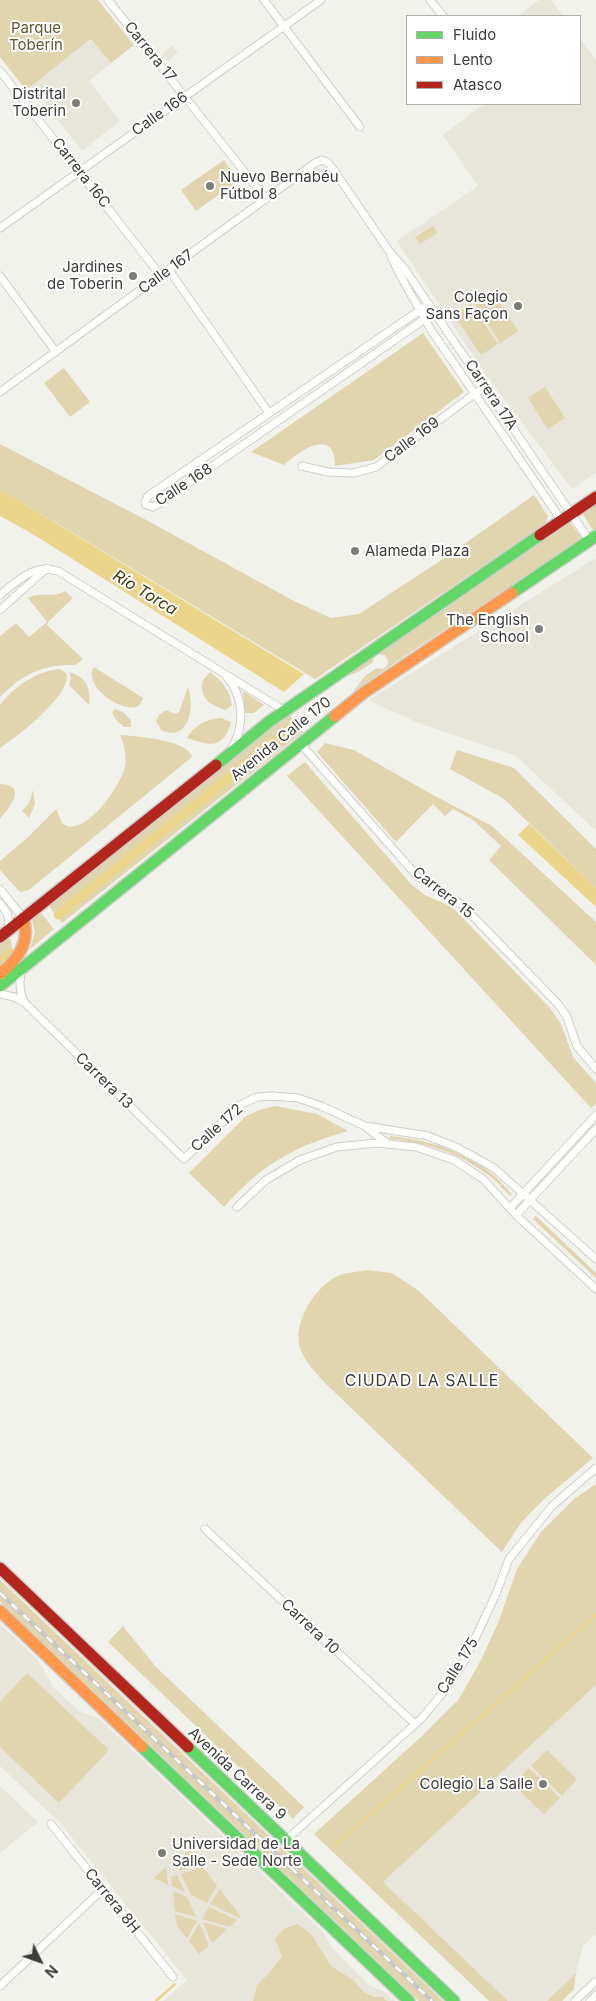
<!DOCTYPE html>
<meta charset="utf-8">
<style>
body{margin:0}
#map{position:relative;width:596px;height:2001px;overflow:hidden;background:#f2f2ed;font-family:Inter,sans-serif}
canvas{display:block}
.legend{position:absolute;left:406px;top:15px;width:175px;height:90px;box-sizing:border-box;background:#fff;border:1px solid #b1b1b0;margin:0;padding:6px 9px;list-style:none;font-size:15px;color:#3d3c39}
.legend li{display:flex;align-items:center;gap:10px;height:25px}
.legend b{width:25px;border:1px solid #b1b1b0}
.north{position:absolute;left:15px;top:1936px;width:50px;height:50px;-webkit-text-stroke:4px #fff;paint-order:stroke;rotate:132deg;font-size:14px;font-weight:700;line-height:20px;text-align:center;color:#3d3c39}
.north::after{content:'';display:block;margin:auto;width:18px;height:22px;background:#3d3c39;clip-path:polygon(50% 0,100% 100%,50% 72%,0 100%)}
</style>
<div id="map">
<canvas width="596" height="2001"></canvas>
<ul class="legend">
<li><b style="height:6px;background:#63d668"></b>Fluido</li>
<li><b style="height:6px;background:#ff974d"></b>Lento</li>
<li><b style="height:6px;background:#b3261e"></b>Atasco</li>
</ul>
<div class="north">N</div>
</div>
<script>
const ctx = document.querySelector('canvas').getContext('2d');
ctx.lineJoin = 'round';
function fillPath(path, color) {
  ctx.fillStyle = color;
  ctx.fill(path, 'evenodd');
}
function strokePath(path, color, width, dash) {
  ctx.strokeStyle = color;
  ctx.lineWidth = width;
  ctx.lineCap = dash ? 'butt' : 'round';
  ctx.setLineDash(dash || []);
  ctx.stroke(path);
}
function label(font, color, halo, rows, align = 'center') {
  ctx.font = font + ' Inter,sans-serif';
  ctx.lineWidth = 4;
  ctx.setLineDash([]);
  ctx.textBaseline = 'middle';
  ctx.strokeStyle = halo;
  ctx.fillStyle = color;
  for (const [text, x, y, turn = 0] of rows) {
    ctx.save();
    ctx.translate(x, y);
    ctx.rotate((+turn || 0) * Math.PI / 180);
    ctx.textAlign = isNaN(turn) ? turn : align;
    if (halo) ctx.strokeText(text, 0, 0);
    ctx.fillText(text, 0, 0);
    ctx.restore();
  }
}
fillPath(new Path2D(`
 M539,0H551L563,16H518Z
 M580,38L596,60V473L572,489L484,372L397,241L478,186L443,135L484,104H580Z
 M92,39L111,63L89,81L120,121L82,151L31,86Z
 M172,46L178,52L168,61L162,54Z
 M596,558V831L516,756L416,722L368,700Z
 M0,1624L37,1659L53,1687L79,1711L99,1718L324,1933L332,1948L370,1986L385,1992L395,2001H163L187,1980L61,1824L0,1766Z
 M596,1685V1934L583,1946L576,1973L547,2001H508L383,1882Z
 M0,1786L38,1822L0,1853Z`), '#e8e5da');
fillPath(new Path2D(`
 M0,0H98L134,45L111,63L91,39L26,90L0,57Z
 M224,160L238,181L196,211L181,190Z
 M433,226L437,233L420,244L415,237Z
 M492,290L518,331L500,343L474,302Z
 M471,304L498,344L481,355L454,315Z
 M423,333L464,392L374,460L335,466C335,426 299,451 284,465L251,452Z
 M64,368L90,402L70,417L44,383Z
 M545,387L565,418L548,429L528,398Z
 M0,444L150,522L294,601L331,618L359,614L440,561L534,495L548,516L545,524L315,679L0,489Z
 M596,503V529L595,530L592,529L583,514L584,511Z
 M568,522L571,523L581,537L580,540L403,657L353,692L365,676L377,668L383,669L387,666L388,661L385,655L377,654L374,657L373,662L360,671L340,679Z
 M65,591L73,598L48,622L47,625L83,659L75,665C42,664 23,674 0,697V636L16,623L29,637L47,622L28,598C41,591 53,599 65,591Z
 M94,667L143,698C142,701 140,706 136,707C120,712 82,685 94,667Z
 M60,669L66,673C74,693 16,738 0,748V705C14,687 36,671 60,669Z
 M69,672C87,677 91,688 89,705L69,685L71,678Z
 M210,672C222,680 230,691 232,705L226,710C211,706 198,697 203,680Z
 M188,687C195,707 189,743 161,730L156,721L159,715L166,710L175,714L179,712Z
 M243,691L264,705L254,713H245Z
 M115,709L123,712L131,720V727H124L116,720L112,713Z
 M289,714L303,732L62,923L49,906L242,749Z
 M221,718L231,722C223,751 209,745 187,738C194,725 207,719 221,718Z
 M120,735C135,736 189,740 192,757L29,890L21,892L18,890L0,870V861L27,838L56,809L62,823C84,841 122,784 125,766C127,755 124,744 120,735Z
 M325,743L354,750L433,795L492,826L596,922V965L489,860L501,846L473,820L453,809L445,816L433,804L396,842L317,752Z
 M457,750L514,768L596,849V888L504,799L450,769Z
 M305,762L412,885L425,895L452,907L550,1008L561,1024L573,1057L596,1083V1104L591,1108L287,776Z
 M0,784C29,785 9,808 0,819Z
 M33,790L35,804L29,818L22,811L29,803Z
 M41,913L54,929L30,949L35,932L32,920Z
 M8,934C16,948 11,958 0,968V941Z
 M275,1106L317,1114L348,1131C293,1147 262,1164 224,1207L189,1173L245,1117L259,1110Z
 M390,1136C426,1140 457,1148 487,1170C496,1176 504,1186 512,1194L510,1196C502,1188 494,1178 484,1172C453,1150 426,1143 389,1139Z
 M536,1216L596,1273V1278L533,1219Z
 M367,1270L392,1273L419,1291L593,1458L543,1500L520,1524L502,1552L325,1383C315,1372 305,1362 300,1348C292,1323 316,1284 340,1275C348,1272 358,1272 367,1270Z
 M596,1484V1685L383,1882L508,2001H489L314,1834L422,1736L459,1699L480,1662L498,1623L517,1569L541,1532L574,1499Z
 M0,1580L443,2001H419L0,1602Z
 M123,1626L156,1667L304,1807L293,1819L108,1642Z
 M27,1673L109,1750L59,1803L0,1747V1702Z
 M547,1750L577,1779L562,1796L531,1766Z
 M529,1768L560,1798L544,1814L513,1785Z
 M190,1850L201,1865L180,1871L176,1861Z
 M166,1867L168,1885L154,1878Z
 M203,1867L217,1886L207,1903L191,1895L181,1874Z
 M177,1875L185,1892L172,1886L171,1877Z
 M220,1889L241,1917L240,1918L210,1904Z
 M173,1891L187,1897L196,1917L175,1911Z
 M209,1907L237,1920L230,1927L202,1919Z
 M175,1914L197,1921L187,1938L177,1926Z
 M203,1922L227,1929L212,1943Z
 M199,1923L209,1946L199,1954L189,1941Z
 M297,1924L311,1934L331,1966L353,1980L364,1992L374,1997H383L387,2001H253L257,1985L271,1971L282,1957L275,1939L284,1929Z
 M576,1973L574,1989L562,2001H547Z`), '#e0d5ae');
fillPath(new Path2D(`
 M0,489L304,674L284,692L31,533L0,516Z
 M529,824L596,888V907L518,835Z`), '#ead58a');
strokePath(new Path2D(`
 M336,1845L596,1615
 M156,2001L175,1984`), '#ead58a', 2.5);
strokePath(new Path2D(`
 M58,915L295,725
 M0,962L11,953`), '#ead58a', 9);
const street = new Path2D(`
 M108,0L266,199
 M264,0L360,127
 M430,0L443,16
 M0,71L161,276
 M0,228L321,0
 M391,256C402,282 418,305 431,330L562,521
 M169,270L269,413
 M0,276L56,352
 M429,304L148,496L145,502L146,505L153,507L158,504L435,312
 M0,392L315,163L322,160L327,162L331,166L389,251L404,268L589,540
 M302,466L328,472L354,473L376,467L485,386
 M0,595C18,580 33,564 58,571L285,711
 M0,610L47,568
 M227,677C244,697 245,725 232,748
 M300,743L418,877L461,904L559,1005L567,1017L577,1046L596,1069
 M0,889L23,918
 M0,903L7,913L10,929
 M22,969C19,980 19,991 24,1002
 M0,994L14,997L24,1002L184,1159L240,1105L257,1097L272,1096L298,1098L321,1106L365,1126L428,1136L458,1148L494,1168L596,1259
 M367,1128L387,1143
 M237,1207L266,1180L300,1160L337,1147L377,1143L416,1147L454,1160L483,1179L516,1215L596,1289
 M510,1208L596,1115
 M516,1215L596,1129
 M205,1529L415,1724
 M51,1824L173,1977
 M286,1840L422,1718L445,1690L465,1660L496,1594L509,1559L552,1506L596,1468
 M0,1986L103,1889
 M575,2001L596,1981
 M590,2001L596,1995`);
const fast = new Path2D(`
 M512,593L596,536
 M216,765L270,721L540,535
 M0,986L335,716
 M142,1747L409,2001
 M188,1747L454,2001`);
const slow = new Path2D(`
 M335,716L362,694L512,593
 M0,974C18,959 31,942 23,918
 M0,1611L142,1747`);
const jam = new Path2D(`
 M540,535L596,497
 M0,937L216,765
 M0,1568L188,1747`);
strokePath(street, '#cececb', 9);
strokePath(fast, '#cececb', 14);
strokePath(slow, '#cececb', 14);
strokePath(jam, '#cececb', 14);
strokePath(street, '#fdfdfc', 7);
strokePath(fast, '#63d668', 11);
strokePath(slow, '#ff974d', 11);
strokePath(jam, '#b3261e', 11);
const rail = new Path2D(`
 M0,1593L432,2001`);
strokePath(rail, '#c8c8c7', 4.5);
strokePath(rail, '#fff', 2.5, [8]);
for (const [x, y, r, color] of [
 [76,103,5,"#7c7c78"],
 [210,186,5,"#7c7c78"],
 [133,276,5,"#7c7c78"],
 [518,306,5,"#7c7c78"],
 [355,551,5,"#7c7c78"],
 [539,629,5,"#7c7c78"],
 [543,1784,5,"#7c7c78"],
 [162,1853,5,"#7c7c78"]
]) {
  const dot = new Path2D();
  dot.arc(x, y, r, 0, 2 * Math.PI);
  ctx.fillStyle = color;
  ctx.fill(dot);
  strokePath(dot, '#fff', 2);
}
label('15px', '#62562b', '#fff', [
 ["Parque",36,28],
 ["Toberín",36,45]
]);
label('15px', '#3d3c39', '#fff', [
 ["Carrera 17",150,52,51],
 ["Calle 166",160,114,-35],
 ["Carrera 16C",81,173,52],
 ["Calle 167",166,272,-36],
 ["Carrera 17A",491,395,56],
 ["Calle 169",412,440,-37],
 ["Calle 168",184,485,-33],
 ["Avenida Calle 170",281,739,-39],
 ["Carrera 15",443,893,38],
 ["Carrera 13",104,1081,44],
 ["Calle 172",217,1128,-42],
 ["Carrera 10",310,1627,43],
 ["Calle 175",458,1666,-58],
 ["Avenida Carrera 9",237,1774,43],
 ["Carrera 8H",112,1901,51]
]);
label('15px', '#3d3c39', '#fff', [
 ["Distrital",66,94],
 ["Toberin",66,111],
 ["Nuevo Bernabéu",220,177,"left"],
 ["Fútbol 8",220,194,"left"],
 ["Jardines",123,267],
 ["de Toberin",123,284],
 ["Colegio",508,297],
 ["Sans Façon",508,314],
 ["Alameda Plaza",365,551,"left"],
 ["The English",529,620],
 ["School",529,637],
 ["Colegio La Salle",533,1784],
 ["Universidad de La",172,1844,"left"],
 ["Salle - Sede Norte",172,1861,"left"]
], 'right');
label('italic 16px', '#453a0c', '#fff', [
 ["Río Torca",145,593,31]
]);
ctx.letterSpacing = '1px';
label('16px', '#3d3c39', '#fff', [
 ["CIUDAD LA SALLE",422,1381]
]);
ctx.letterSpacing = '0px';
</script>
